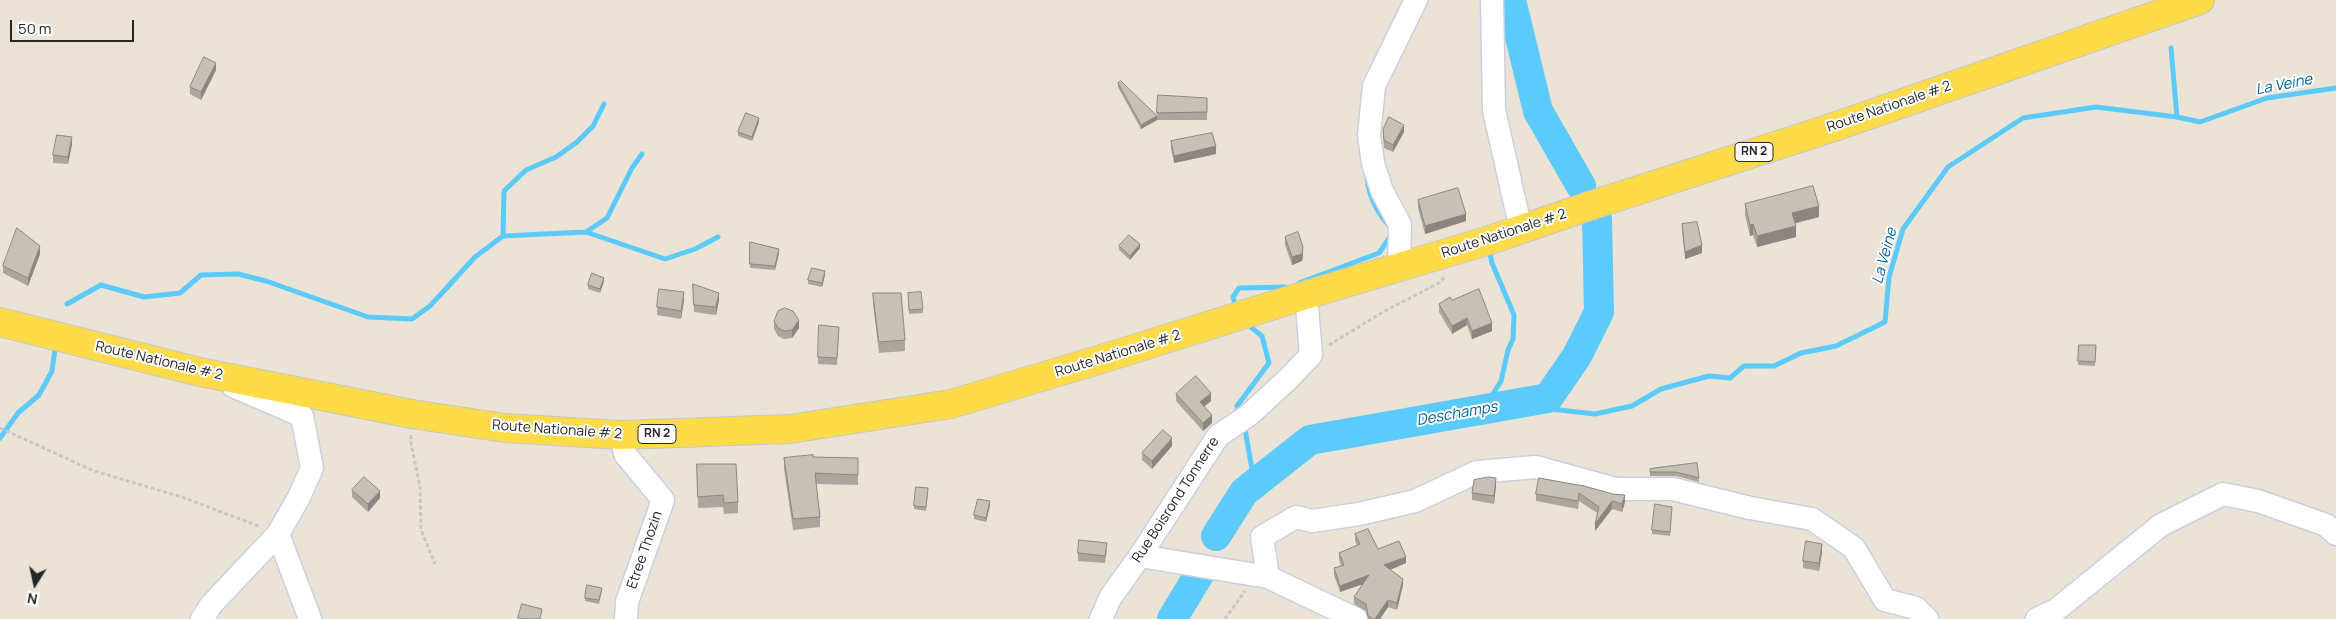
<!DOCTYPE html>
<style>
body{margin:0}
#map{position:relative;width:2336px;height:619px;overflow:hidden;background:#ebe3d6;font-family:Manrope,sans-serif}
canvas{display:block}
.north{position:absolute;left:10px;top:559px;width:50px;height:50px;-webkit-text-stroke:4px #fff;paint-order:stroke;rotate:190deg;font-size:14px;font-weight:700;line-height:20px;text-align:center;color:#272727}
.north::after{content:'';display:block;margin:auto;width:18px;height:22px;background:#272727;clip-path:polygon(50% 0,100% 100%,50% 72%,0 100%)}
.scale{position:absolute;left:10px;top:20px;width:124px;height:22px;box-sizing:border-box;border:2px solid #272727;border-top:0;padding-left:6px;font-size:15px;line-height:18px;white-space:nowrap;color:#272727;-webkit-text-stroke:4px #fff;paint-order:stroke}
</style>
<div id="map">
<canvas width="2336" height="619"></canvas>
<div class="north">N</div>
<div class="scale">50 m</div>
</div>
<script>
const ctx = document.querySelector('canvas').getContext('2d');
ctx.lineJoin = 'round';
function strokePath(path, color, width, dash) {
  ctx.strokeStyle = color;
  ctx.lineWidth = width;
  ctx.lineCap = dash ? 'butt' : 'round';
  ctx.setLineDash(dash || []);
  ctx.stroke(path);
}
function fillPath(path, color) {
  ctx.fillStyle = color;
  ctx.fill(path, 'evenodd');
}
function label(font, color, halo, rows, align = 'center') {
  ctx.font = font + ' Manrope,sans-serif';
  ctx.lineWidth = 4;
  ctx.setLineDash([]);
  ctx.textBaseline = 'middle';
  ctx.strokeStyle = halo;
  ctx.fillStyle = color;
  for (const [text, x, y, turn = 0] of rows) {
    ctx.save();
    ctx.translate(x, y);
    ctx.rotate((+turn || 0) * Math.PI / 180);
    ctx.textAlign = isNaN(turn) ? turn : align;
    if (halo) ctx.strokeText(text, 0, 0);
    ctx.fillText(text, 0, 0);
    ctx.restore();
  }
}
strokePath(new Path2D(`
 M2171,48L2177,117
 M1367,177C1369,198 1377,212 1390,227
 M586,232L665,259L695,249L718,237
 M503,236L504,191L526,170L556,157L577,142L593,126L604,104
 M1299,283L1379,253L1392,234
 M67,304L101,285L144,297L180,293L201,275L238,274L266,281L368,317L412,319L430,306L475,257L503,236L586,232L607,218L632,168L642,154
 M1236,308L1233,297L1239,288L1286,287
 M1515,405L1595,414L1632,406L1661,389L1709,376L1730,378L1744,366H1774L1801,353L1836,346L1885,322L1889,277L1903,229L1948,167L2023,118L2096,107L2177,117L2200,122L2267,98L2336,88
 M1483,410L1501,381L1508,350L1513,339L1514,315L1492,263L1489,250
 M1240,414L1237,406L1269,363L1262,336L1248,325
 M1244,424L1252,469L1258,482
 M0,438L18,413L39,395L52,371L55,349`), '#5ccafa', 5);
strokePath(new Path2D(`
 M1511,0L1538,111L1581,186
 M1216,536L1244,492L1310,440L1548,398L1577,356L1599,312L1597,219
 M1172,619L1200,573`), '#5ccafa', 30);
const minor = new Path2D(`
 M1492,0L1494,110L1521,230
 M1399,267L1400,225L1382,191L1373,163L1369,135L1374,86L1416,0
 M621,435L625,454L663,500L627,602L626,619
 M278,534L310,619
 M1140,556L1268,577L1356,619
 M1268,577L1262,537L1296,517L1312,521L1359,514L1415,501L1477,472L1536,467L1616,489H1673L1750,508L1812,519L1854,548L1885,600L1916,608L1927,619
 M202,619L211,605L278,534L299,497L312,468L302,416L233,386
 M1101,619L1110,598L1140,556L1218,436L1249,415L1288,379L1311,355L1306,295
 M2037,619L2056,610L2161,525L2223,494L2258,501L2326,525L2336,534`);
const major = new Path2D(`
 M0,322L200,372L412,414L505,428L621,435L790,429L951,404L1105,358L1306,295L1490,240L1589,206L1828,129L2200,0`);
strokePath(minor, '#cbcfe2', 25);
strokePath(major, '#c7c7c7', 30);
strokePath(new Path2D(`
 M1329,345L1383,312L1439,283L1446,276
 M0,428L94,471L182,497L261,527
 M411,435V444L420,486L421,530L435,564
 M1225,619L1245,591`), '#c7c7c7', 3, [4, 2.5]);
strokePath(minor, '#fff', 22);
strokePath(major, '#fedb48', 28);
fillPath(new Path2D(`
 M216,70L201,100L190,94V87Z
 M1118,83L1157,120L1141,129L1118,87Z
 M1207,98V120H1157V113Z
 M759,122L752,141L738,136V132Z
 M1383,130L1404,132L1393,152L1384,148L1383,137Z
 M1171,141L1216,154L1174,163L1171,149Z
 M72,144L68,164L53,163V155Z
 M1418,200L1466,221L1425,234L1418,208Z
 M1745,204L1819,217L1795,223L1796,237L1757,247L1753,235L1750,236L1745,215Z
 M1682,224L1702,253L1685,259L1682,231Z
 M1285,237L1303,255L1302,261L1292,265L1285,245Z
 M750,242L779,253L775,270L750,268Z
 M1119,246L1140,248L1130,260L1119,250Z
 M40,254L28,286L3,273V266Z
 M825,275L822,287L808,284V280Z
 M604,281L600,293L588,289V285Z
 M693,284L719,300L716,315L694,312Z
 M873,293L905,340V351L879,353L873,304Z
 M908,293L923,309V313L909,314Z
 M684,300L681,319L657,315V307Z
 M1452,300L1492,331L1472,339L1467,325L1452,334L1439,312V304Z
 M774,321L799,328L792,338L784,339L778,336L774,329Z
 M839,327L837,365L818,364V357Z
 M2079,345H2096L2095,366L2078,365Z
 M1176,394L1211,401L1204,406L1212,423L1203,431L1176,401Z
 M1172,446L1152,469L1142,460V453Z
 M813,457L858,458V485L816,484L820,517V527L793,530L784,469V458Z
 M1697,463L1699,482L1676,476H1650V469Z
 M697,464L738,502V513L724,514L723,507L698,508Z
 M1539,478L1625,502L1622,512L1612,509L1595,531L1597,513L1579,501L1578,509L1536,501V494Z
 M1496,485L1494,504L1472,500V493Z
 M352,490L380,498L368,512L352,497Z
 M928,492L926,511L914,509V506Z
 M990,505L986,522L974,519V515Z
 M1672,511L1670,536L1652,534V530Z
 M1355,534L1378,549L1406,563L1390,570L1403,585L1397,610L1388,607L1380,619H1368L1366,611L1354,604V597L1363,584L1340,592L1334,575V568L1341,566L1339,560V553L1357,545L1355,541Z
 M1107,550L1105,563L1078,561V553Z
 M1822,551L1819,571L1803,568V561Z
 M602,591L599,604L585,601V598Z`), '#aaa59d');
fillPath(new Path2D(`
 M216,63V70L201,100V92Z
 M1157,116V120L1141,129V125Z
 M759,118V122L752,141V137Z
 M1404,125V132L1393,152V145Z
 M72,137V144L68,164V157Z
 M1216,146V154L1174,163V156Z
 M1819,206V217L1792,224V213Z
 M1466,214V221L1425,234V226Z
 M1753,224V235L1750,236V225Z
 M1796,226V237L1757,247V236Z
 M1140,244V248L1130,260V256Z
 M1702,245V253L1685,259V252Z
 M40,246V254L28,286V278Z
 M1303,247V255L1302,261L1292,265V257Z
 M779,249V253L775,270V266Z
 M825,271V275L822,287V283Z
 M604,278V281L600,293V289Z
 M684,292V300L681,319V311Z
 M719,293V300L716,315V307Z
 M1467,318V325L1452,334V326Z
 M799,320V328L792,338V330Z
 M1492,323V331L1472,339V331Z
 M1211,393V401L1200,410V402Z
 M1212,415V423L1203,431V423Z
 M1172,438V446L1152,469V461Z
 M1496,478V485L1494,504V496Z
 M380,491V498L368,512V504Z
 M1625,495V502L1622,512V504Z
 M990,501V505L986,522V518Z
 M1612,501V509L1595,531V524Z
 M1822,544V551L1819,571V563Z
 M1406,557V563L1384,572V565Z
 M1369,575V582L1340,592V586Z
 M1403,579V585L1397,610V603Z
 M1388,600V607L1380,619H1375Z`), '#8b867f');
const building = new Path2D(`
 M204,57L216,63L201,92L190,87Z
 M1121,81L1157,116L1141,125L1118,83Z
 M1158,95L1207,98V112L1157,113Z
 M746,113L759,118L752,137L738,132Z
 M1389,117L1404,125L1393,145L1384,140L1383,130Z
 M1212,133L1216,146L1174,156L1171,141Z
 M57,135L72,137L68,157L53,155Z
 M1813,186L1819,206L1792,213L1796,226L1757,236L1753,224L1750,225L1745,204Z
 M1458,188L1466,214L1425,226L1418,200Z
 M1697,222L1702,245L1685,252L1682,224Z
 M17,228L40,246L28,278L3,266Z
 M1298,232L1303,247L1302,254L1292,257L1285,237Z
 M1129,235L1140,244L1130,256L1119,246Z
 M750,242L779,249L775,266L750,264Z
 M812,268L825,271L822,283L808,280Z
 M592,273L604,278L600,289L588,285Z
 M693,284L719,293L716,307L694,305Z
 M659,289L684,292L681,311L657,307Z
 M1479,289L1492,323L1472,331L1467,318L1452,326L1439,304L1450,297L1452,300Z
 M921,292L923,309L909,310L908,293Z
 M873,293H901L905,340L879,342Z
 M785,308L793,311L799,320L792,330L784,331L778,328L774,321L778,311Z
 M819,325L839,327L837,358L818,357Z
 M2079,345H2096L2095,362L2078,361Z
 M1196,376L1211,393L1200,402L1212,415L1203,423L1176,394Z
 M1163,430L1172,438L1152,461L1142,453Z
 M813,455V457L858,458V475L815,473L820,517L793,519L784,458Z
 M1697,463L1699,478L1676,472H1650V469Z
 M697,464H736L738,502L724,503L723,495L698,497Z
 M364,477L380,491L368,504L352,490Z
 M1489,477L1496,478L1494,496L1472,493L1474,480Z
 M1539,478L1584,486L1613,494L1625,495L1622,504L1612,501L1595,524L1599,507L1579,493L1578,501L1536,494Z
 M916,487L928,488L926,507L914,506Z
 M978,499L990,501L986,518L974,515Z
 M1655,504L1672,507L1670,532L1652,530Z
 M1368,529L1378,549L1399,541L1406,557L1384,565L1403,579L1397,603L1388,600L1375,619H1373L1368,616L1366,604L1354,597L1369,575L1340,586L1334,568L1344,565L1339,553L1360,544L1355,534Z
 M1079,540L1107,543L1105,556L1078,553Z
 M1806,541L1822,544L1819,563L1803,561Z
 M587,585L602,588L599,600L585,598Z
 M522,604L542,609L540,619H523L518,618Z`);
fillPath(building, '#c6c0b6');
strokePath(building, '#8b867f', 1);
for (const [x, y, w] of [
 [1754,152,38],
 [657,434,38]
]) {
  const box = new Path2D();
  box.roundRect(x - w / 2, y - 9.5, w, 19, 4);
  ctx.fillStyle = '#fff';
  ctx.fill(box);
  strokePath(box, '#272727', 1);
}
label('bold 12px', '#272727', null, [
 ["RN 2",1754,152],
 ["RN 2",657,434]
]);
label('14px', '#272727', '#fff', [
 ["Route Nationale # 2",1889,107,-19],
 ["Route Nationale # 2",1504,234,-18],
 ["Route Nationale # 2",1118,354,-17],
 ["Route Nationale # 2",159,361,13],
 ["Route Nationale # 2",557,430,4],
 ["Rue Boisrond Tonnerre",1176,500,-57],
 ["Etree Thozin",645,550,-71]
]);
label('italic 15px', '#0064a1', '#fff', [
 ["La Veine",2284,85,-11],
 ["La Veine",1885,256,-75],
 ["Deschamps",1457,414,-10]
]);
</script>
